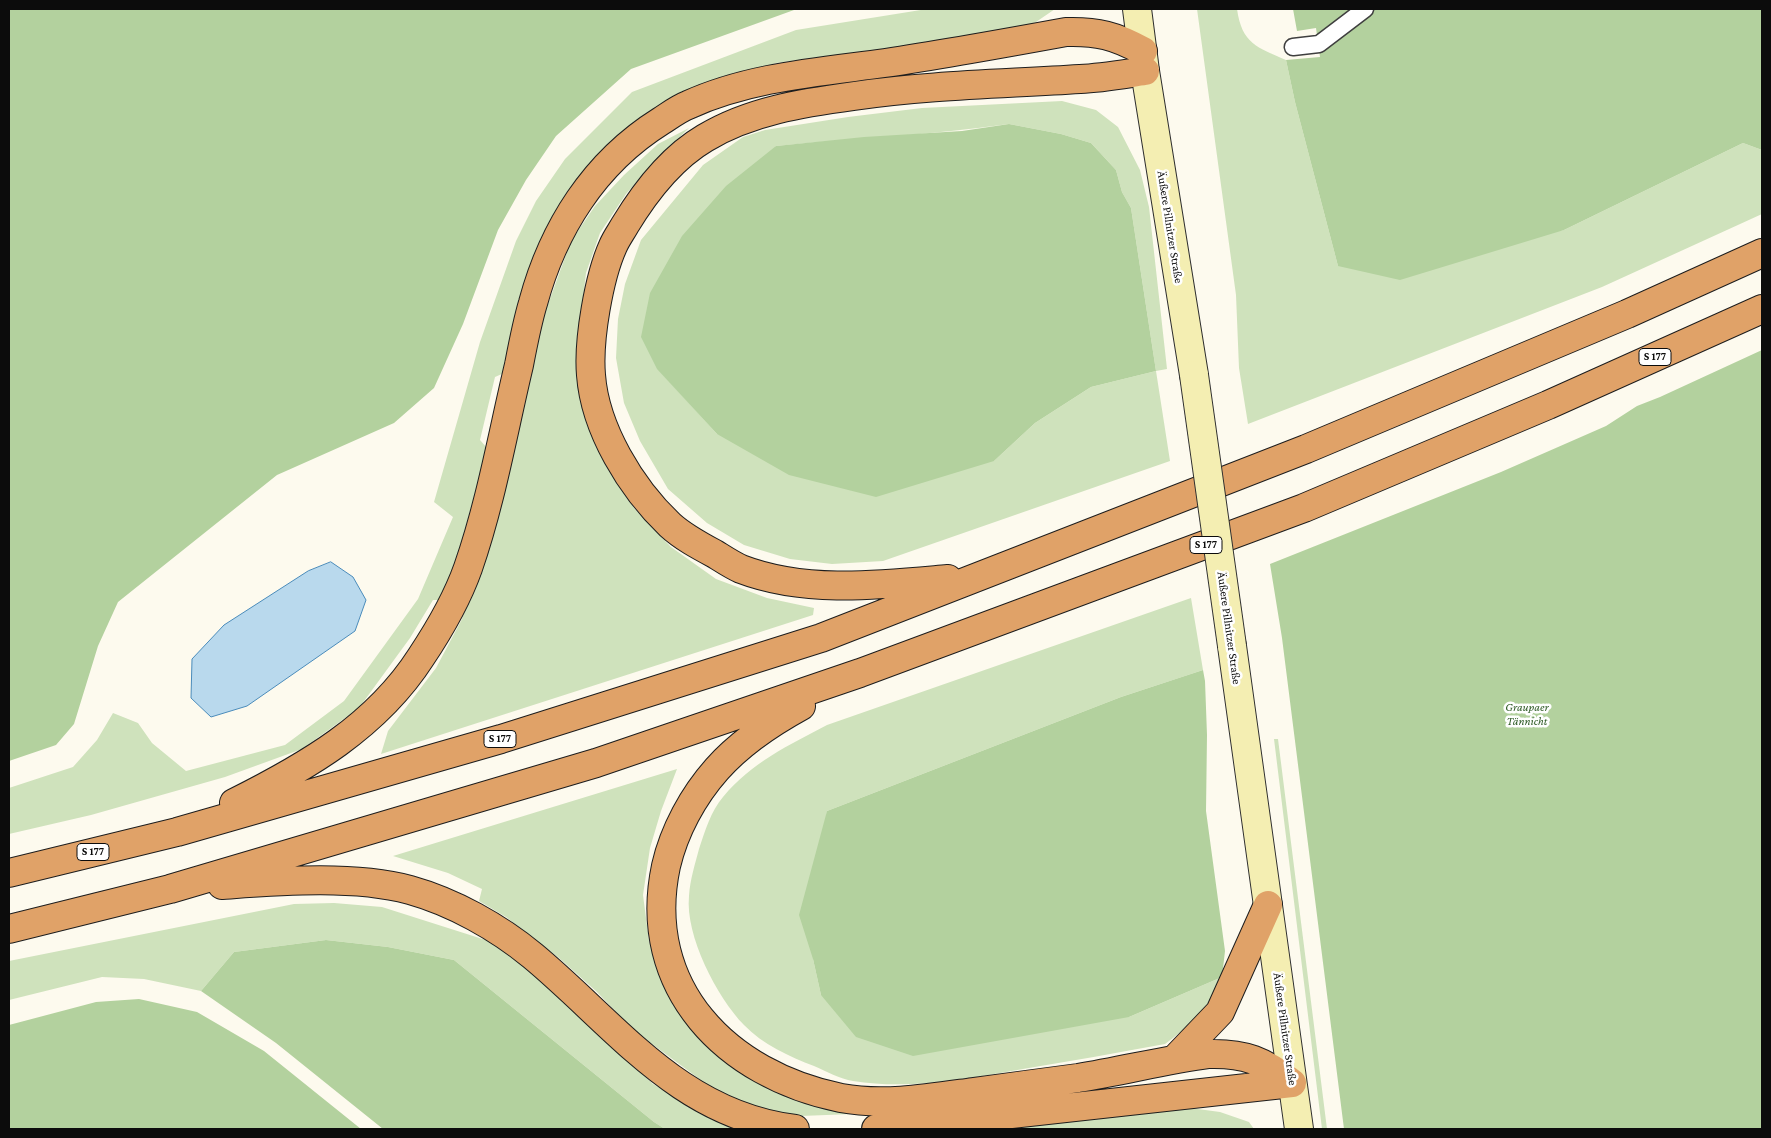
<!DOCTYPE html>
<meta charset="utf-8">
<style>
body{margin:0}
#map{position:relative;width:1771px;height:1138px;overflow:hidden;background:#fdfaee;font-family:"Crimson Pro",serif}
canvas{display:block}
.frame{position:absolute;inset:0;border:10px solid #0c0c0c;pointer-events:none}
</style>
<div id="map">
<canvas width="1771" height="1138"></canvas>
<div class="frame"></div>
</div>
<script>
const ctx = document.querySelector('canvas').getContext('2d');
ctx.lineJoin = 'round';
function fillPath(path, color) {
  ctx.fillStyle = color;
  ctx.fill(path, 'evenodd');
}
function strokePath(path, color, width, dash) {
  ctx.strokeStyle = color;
  ctx.lineWidth = width;
  ctx.lineCap = dash ? 'butt' : 'round';
  ctx.setLineDash(dash || []);
  ctx.stroke(path);
}
function label(font, color, halo, rows, align = 'center') {
  ctx.font = font + ' "Crimson Pro",serif';
  ctx.lineWidth = 5;
  ctx.setLineDash([]);
  ctx.textBaseline = 'middle';
  ctx.strokeStyle = halo;
  ctx.fillStyle = color;
  for (const [text, x, y, turn = 0] of rows) {
    ctx.save();
    ctx.translate(x, y);
    ctx.rotate((+turn || 0) * Math.PI / 180);
    ctx.textAlign = isNaN(turn) ? turn : align;
    if (halo) ctx.strokeText(text, 0, 0);
    ctx.fillText(text, 0, 0);
    ctx.restore();
  }
}
fillPath(new Path2D(`
 M927,9H1055L1036,22L1015,30L977,37L776,63L711,84L636,125L604,148L564,198L547,228L531,264L504,373L495,377L480,440L487,448L456,563L442,600H433L410,638L359,708L302,749L225,777L91,815L9,834V788L73,767L97,740L113,713L138,723L152,743L186,771L285,745L344,701L418,599L453,517L434,502L480,342L516,241L536,201L565,159L632,92L796,30Z
 M1197,9H1237C1242,44 1257,47 1286,60L1295,102L1338,266L1564,230L1743,143L1762,150V214L1602,287L1248,424L1239,368L1236,295Z
 M1062,101L1096,110L1118,127L1140,170L1149,207L1167,369L1156,371L1170,461L883,561L832,564L790,559L744,545L707,523L668,489L640,441L624,403L616,358L618,319L625,284L641,240L703,165L743,137L765,130L848,117L922,108ZM1009,124L1061,134L1091,143L1116,170L1122,192L1131,208L1156,371L1091,387L1035,423L994,461L717,434L658,369L776,146C854,138 932,135 1009,124Z
 M689,128L653,163L626,194L600,233L586,273L579,334L601,451L634,508L671,547L716,579L767,598L814,608L813,615L381,754L388,731L436,668L462,619L497,520L543,318L571,241L595,206L624,175L658,144Z
 M1191,598L1203,670L1121,697L827,811L813,959L821,995L1129,1017L1222,977C1219,1002 1184,1030 1165,1044C1117,1053 1070,1061 1023,1069C967,1079 909,1090 853,1081C840,1079 826,1071 814,1066C790,1057 762,1044 744,1025C717,997 685,936 689,896C690,880 695,864 699,849C705,831 711,811 723,797C751,763 789,745 827,725Z
 M1274,739H1278L1327,1129H1322Z
 M677,769L661,811L650,848L643,895L649,941L663,979L714,1050L741,1074L773,1091L852,1114L801,1116L752,1107L709,1086L633,1030L597,992L559,958L506,917L479,901L482,889L448,873L393,856Z
 M334,903L382,907L492,942L527,969L572,1008L653,1084L700,1111L737,1129H665L654,1122L454,960L388,947L326,940L234,952L201,991L144,979L102,977L9,1000V961L294,904Z
 M1183,1107L1220,1112L1249,1122L1254,1129H997Z`), '#cfe2bc');
fillPath(new Path2D(`
 M9,9H805L794,10L631,69L556,136L526,180L498,230L463,324L434,388L394,423L277,475L118,602L98,646L74,724L56,745L9,761Z
 M1293,9H1762V150L1743,143L1564,230L1400,280L1338,266L1295,102L1286,60L1320,57L1316,28L1297,31Z
 M1009,124L1061,134L1091,143L1116,170L1122,192L1131,208L1156,371L1091,387L1035,423L994,461L876,497L789,475L717,434L657,369L641,337L650,293L682,236L726,186L776,146L864,137L962,131Z
 M1762,350V1129H1344L1282,638L1270,564L1501,472L1606,426L1637,406L1660,397Z
 M1203,670L1205,681L1207,735L1206,811L1225,951L1222,977L1129,1017L913,1056L856,1037L821,995L813,959L799,915L827,811L1121,697Z
 M326,940L388,947L454,960L654,1122L665,1129H383L276,1043L201,991L234,952Z
 M139,999L197,1012L264,1051L361,1129H9V1025L96,1002Z`), '#b3d19e');
const water = new Path2D(`
 M331,562L353,577L366,600L355,631L247,706L211,717L191,698L192,659L224,625L308,571Z`);
fillPath(water, '#b9d9ed');
strokePath(water, '#4a8bba', 1);
const lane = new Path2D(`
 M1293,47L1319,44L1365,9`);
const secondary = new Path2D(`
 M1137,9L1145,71L1194,375
 M1232,646L1299,1129`);
const highway = new Path2D(`
 M948,579C881,585 806,594 741,569C732,565 723,559 715,554C700,546 683,537 670,525C631,488 595,429 591,375C588,340 599,277 613,246C616,239 621,232 625,225C645,192 671,158 705,138C750,111 802,103 854,96C929,85 1004,84 1080,79C1102,78 1124,74 1145,71
 M801,706C770,723 741,742 717,769C693,796 674,831 666,866C640,988 727,1075 841,1098C884,1106 930,1098 973,1092C1008,1087 1043,1083 1078,1078C1122,1071 1165,1060 1209,1054C1245,1053 1264,1061 1292,1083
 M234,803C306,767 376,727 421,657C439,630 457,599 468,568C491,502 503,432 519,365C523,344 527,323 533,303C553,229 594,163 661,121C669,116 678,109 688,105C749,77 819,72 885,63C946,54 1006,43 1066,32C1097,31 1116,36 1143,51
 M9,873L177,832L501,739L821,638L1306,449L1627,314L1762,253
 M222,885C280,881 353,875 410,890C453,902 498,927 533,956C616,1025 679,1115 795,1129
 M9,929L170,889L596,763L860,673L1304,508L1548,405L1762,309
 M1175,1059L1220,1012L1268,905
 M876,1129L1292,1083`);
strokePath(lane, '#3f3f3f', 19);
strokePath(secondary, '#2e2e2e', 30);
strokePath(highway, '#1d1d1d', 30);
strokePath(lane, '#fff', 16);
strokePath(secondary, '#f4eeb2', 28);
strokePath(highway, '#e0a268', 28);
const secondaryBridge = new Path2D(`
 M1194,375L1232,646`);
strokePath(secondaryBridge, '#2e2e2e', 30, []);
strokePath(secondaryBridge, '#f4eeb2', 28);
for (const [x, y, w] of [
 [1655,357,32],
 [1206,545,32],
 [500,739,32],
 [93,852,32]
]) {
  const box = new Path2D();
  box.roundRect(x - w / 2, y - 8.5, w, 17, 4);
  ctx.fillStyle = '#fff';
  ctx.fill(box);
  strokePath(box, '#0c0c0c', 1);
}
label('bold 11px', '#0c0c0c', null, [
 ["S 177",1655,357],
 ["S 177",1206,545],
 ["S 177",500,739],
 ["S 177",93,852]
]);
label('12px', '#0c0c0c', '#fff', [
 ["Äußere Pillnitzer Straße",1170,227,81],
 ["Äußere Pillnitzer Straße",1229,628,82],
 ["Äußere Pillnitzer Straße",1285,1029,82]
]);
label('italic 12px', '#2f5b26', '#fff', [
 ["Graupaer",1527,707],
 ["Tännicht",1527,721]
]);
</script>
